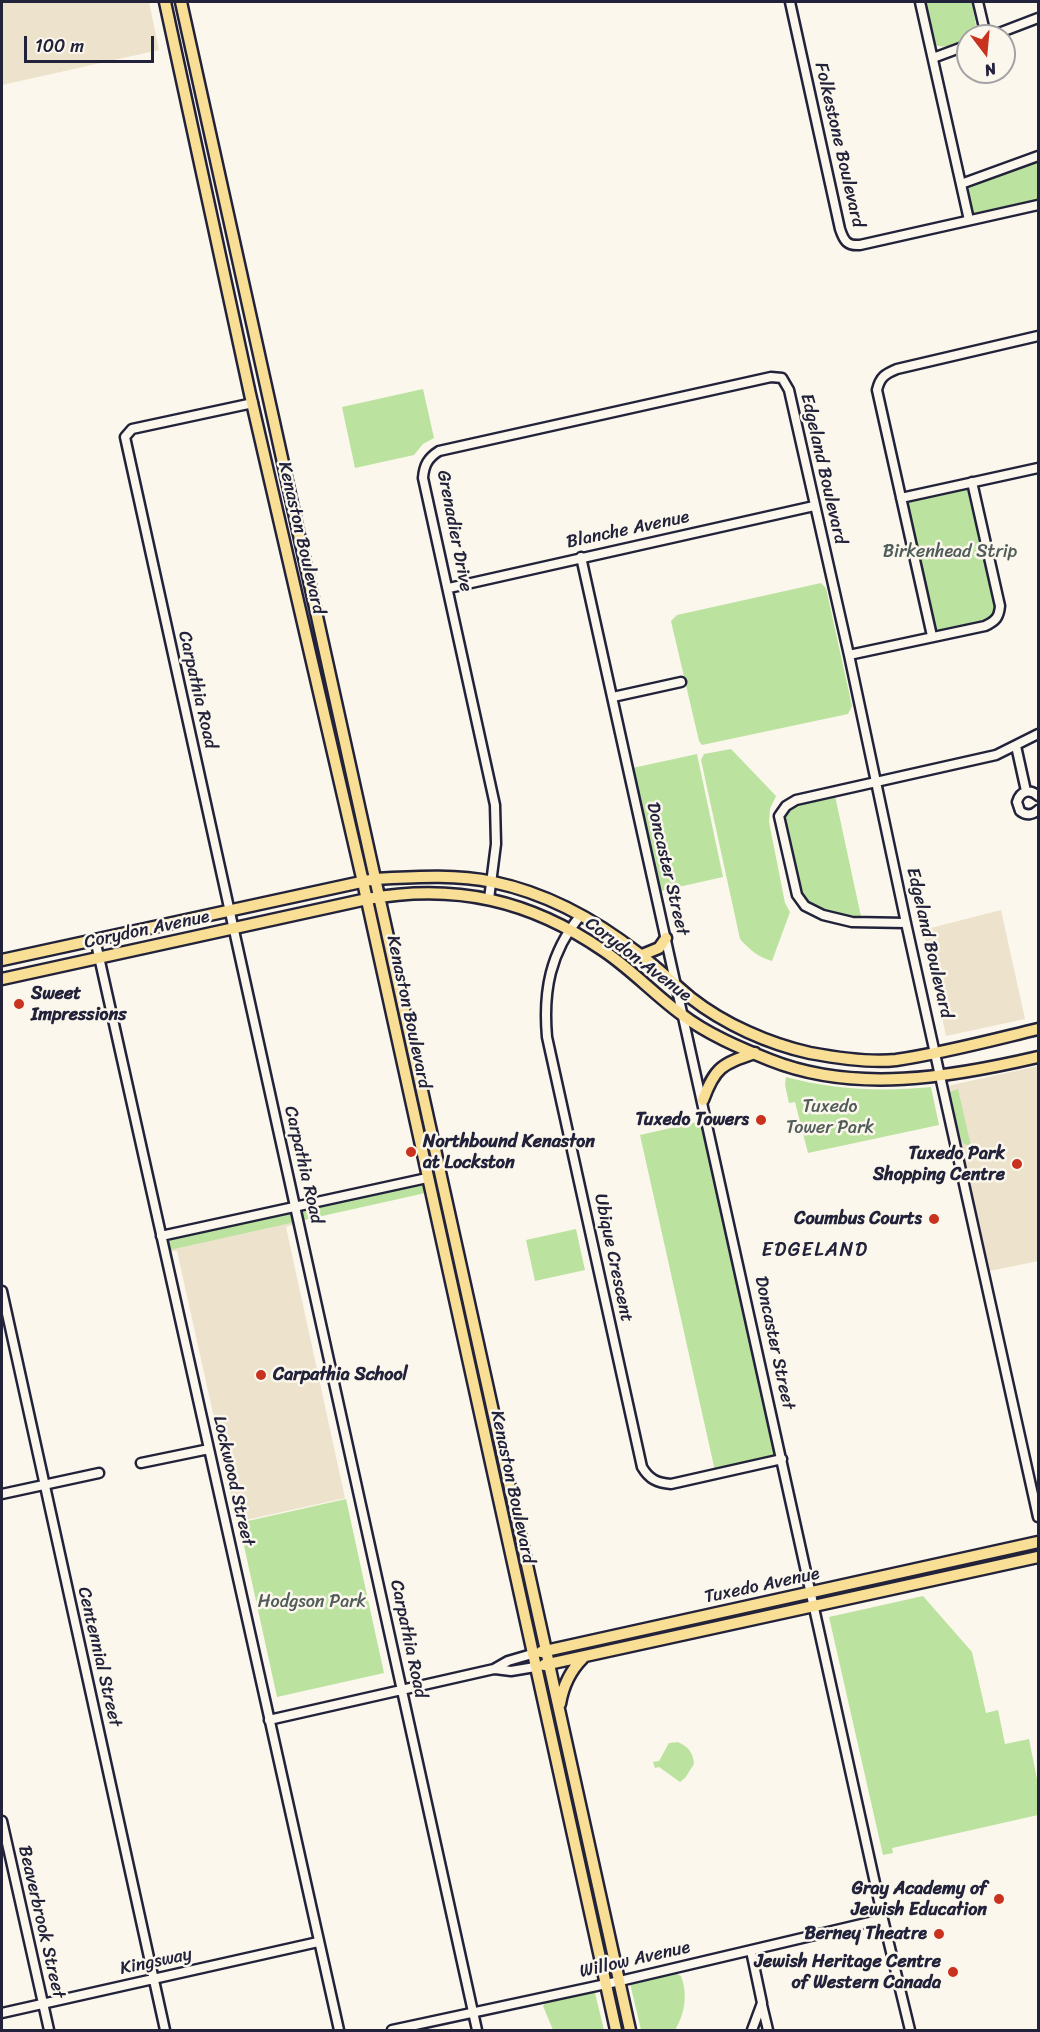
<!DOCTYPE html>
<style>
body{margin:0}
#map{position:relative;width:1040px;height:2032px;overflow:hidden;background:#fbf7ec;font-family:Sriracha,sans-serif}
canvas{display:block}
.frame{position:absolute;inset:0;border:3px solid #22223b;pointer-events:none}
.north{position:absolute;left:956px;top:24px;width:60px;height:60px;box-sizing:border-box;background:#fbf7ec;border:2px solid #a4a2a5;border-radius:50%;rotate:164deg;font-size:16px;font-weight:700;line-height:24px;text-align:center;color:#22223b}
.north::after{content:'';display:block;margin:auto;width:21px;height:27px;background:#c8321e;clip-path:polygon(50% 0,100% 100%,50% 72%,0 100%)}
.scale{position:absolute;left:24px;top:36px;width:130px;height:27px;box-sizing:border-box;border:3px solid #22223b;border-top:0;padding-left:8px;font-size:18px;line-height:21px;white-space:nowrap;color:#22223b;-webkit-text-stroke:4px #fbf7ec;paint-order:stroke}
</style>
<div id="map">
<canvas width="1040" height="2032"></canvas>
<div class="frame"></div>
<div class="north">N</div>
<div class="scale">100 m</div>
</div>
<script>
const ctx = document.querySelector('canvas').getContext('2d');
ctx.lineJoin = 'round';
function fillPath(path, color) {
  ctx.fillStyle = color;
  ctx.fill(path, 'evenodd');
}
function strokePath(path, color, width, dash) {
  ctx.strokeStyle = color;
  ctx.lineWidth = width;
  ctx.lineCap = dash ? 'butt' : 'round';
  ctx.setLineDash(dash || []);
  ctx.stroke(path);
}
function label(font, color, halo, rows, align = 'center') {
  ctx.font = font + ' Sriracha,sans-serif';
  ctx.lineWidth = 5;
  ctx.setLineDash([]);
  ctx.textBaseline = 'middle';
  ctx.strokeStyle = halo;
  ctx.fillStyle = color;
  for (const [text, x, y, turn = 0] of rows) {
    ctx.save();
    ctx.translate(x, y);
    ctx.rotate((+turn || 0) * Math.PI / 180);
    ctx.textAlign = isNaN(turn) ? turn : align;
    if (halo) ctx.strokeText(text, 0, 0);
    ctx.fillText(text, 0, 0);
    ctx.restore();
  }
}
fillPath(new Path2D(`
 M2,2H149L159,50L2,85Z
 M1001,910L1025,1019L946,1036L923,930Z
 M1038,1066V1261L990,1271L947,1086Z
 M295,1206L299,1222L286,1227L345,1498L237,1522L177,1251H165Z`), '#ede2cc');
fillPath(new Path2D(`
 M924,2H972L977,32L973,36H968V38C958,42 946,50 936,45Z
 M1038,156V205L969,220L961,184Z
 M423,389L434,438L423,444L414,455L355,468L342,407Z
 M972,482L1000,606L995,622L932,636L901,498Z
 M821,583L826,588L852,706L848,714L702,745L699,741L671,621L677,615Z
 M731,749L776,796L770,809L769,822L785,903L790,912L772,961C758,957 750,950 740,939L701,760L704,754Z
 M697,754L723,877L656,892L628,769Z
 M834,791L860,912L863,923L823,915L797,895L779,816L786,806Z
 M786,1077C835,1090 881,1092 931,1087L939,1125L808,1153L795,1102L789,1103L785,1085Z
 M958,1089L971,1146L964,1144L961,1139L949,1092Z
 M702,1121L776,1457L715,1471L640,1135Z
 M427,1178L430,1192L165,1251L161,1236Z
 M576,1229L585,1270L535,1281L526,1240Z
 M346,1499L384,1673L277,1697L239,1523Z
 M923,1596L972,1652L986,1713L998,1710L1005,1744L1029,1739L1038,1784V1815L892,1848L893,1853L883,1855L829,1617Z
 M678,1742C689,1747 693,1753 694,1764L685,1778L680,1782L659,1767L655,1768L653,1762L659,1761L669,1743Z
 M675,1973L681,1976C688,1994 685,2014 675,2030H641L630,1983Z
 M594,1989L604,2030H553L543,2006L546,2000Z`), '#bbe39f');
const minor = new Path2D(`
 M790,2L840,229C844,241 847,246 860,245L1038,205
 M920,2L969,220
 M978,2L986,36
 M991,36L1038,18
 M933,58L968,45
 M961,184L1038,156
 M253,403L132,429L125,437L477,2030
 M901,498L1038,468
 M581,557L883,1919L910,2030
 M449,588L814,506
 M932,636L877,390C880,377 885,374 897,369L1038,336
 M849,655L985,626C996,621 999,617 1000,606L972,482
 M613,697L681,682
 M1016,746L1026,791
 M1038,796C1030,788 1020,791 1017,802L1020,811C1026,816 1033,815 1038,810
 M489,899L496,844L495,805L423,478C424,465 428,458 439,451L771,377L782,378L789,390L849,655L906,923L1038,1517
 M580,916C550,953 543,991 547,1037L642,1467C649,1479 657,1483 671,1484L782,1459
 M906,923L852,922L823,915L805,906L797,895L779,816L786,806L796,800L996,755L1038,734
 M95,939L339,2030
 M161,1236L427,1178
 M2,1291L165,2030
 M141,1463L209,1449
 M2,1494L99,1473
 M495,1669L511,1671L535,1667
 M269,1720L494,1669L508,1661L532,1654
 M2,1821L49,2030
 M751,1951L762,2003L752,2030
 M762,2005L768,2030
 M2,2013L318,1942
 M392,2030L620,1981L883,1919`);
const major = new Path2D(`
 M165,2L250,394L363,882L616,2030
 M181,2L630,2030
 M642,955L659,948L666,938
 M2,960L375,879C414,877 455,874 493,882C546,893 597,921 639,954C657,967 674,984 691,998C724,1024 769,1044 810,1053C837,1058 869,1063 896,1060C944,1053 992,1040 1038,1029
 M2,979L367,899C455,883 530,900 604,951C632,970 654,994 681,1014C707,1034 740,1048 770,1060C855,1094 952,1077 1038,1057
 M703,1100C715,1067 722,1064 755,1053
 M541,1652L1038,1542
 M544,1665L1038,1557
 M560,1704C563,1686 570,1671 583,1658`);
strokePath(minor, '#22223b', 13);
strokePath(major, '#22223b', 15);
strokePath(minor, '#fbf7ec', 8);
strokePath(major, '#f9df96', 10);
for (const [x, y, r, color] of [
 [19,1004,6,"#c8321e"],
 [761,1120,6,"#c8321e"],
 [411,1152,6,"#c8321e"],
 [1017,1164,6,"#c8321e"],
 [934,1219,6,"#c8321e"],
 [261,1375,6,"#c8321e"],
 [999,1899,6,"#c8321e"],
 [939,1934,6,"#c8321e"],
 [953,1972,6,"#c8321e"]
]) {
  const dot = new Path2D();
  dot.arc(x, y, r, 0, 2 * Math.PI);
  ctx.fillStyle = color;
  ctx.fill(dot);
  strokePath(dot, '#fbf7ec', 2);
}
label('18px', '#22223b', '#fbf7ec', [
 ["Folkestone Boulevard",839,145,77],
 ["Edgeland Boulevard",823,469,77],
 ["Blanche Avenue",628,530,-12],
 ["Grenadier Drive",454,531,79],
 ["Kenaston Boulevard",301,538,77],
 ["Carpathia Road",197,690,77],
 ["Doncaster Street",667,869,77],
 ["Corydon Avenue",147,930,-12],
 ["Edgeland Boulevard",929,943,77],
 ["Corydon Avenue",638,960,37],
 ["Kenaston Boulevard",408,1012,78],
 ["Carpathia Road",303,1165,77],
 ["Ubique Crescent",613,1258,78],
 ["Doncaster Street",774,1343,78],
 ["Lockwood Street",233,1481,77],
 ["Kenaston Boulevard",512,1487,78],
 ["Tuxedo Avenue",762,1586,-12],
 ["Carpathia Road",408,1639,78],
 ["Centennial Street",99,1657,77],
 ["Beaverbrook Street",41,1922,77],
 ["Willow Avenue",635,1960,-13],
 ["Kingsway",156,1962,-12]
]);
label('18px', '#505c59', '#fbf7ec', [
 ["Birkenhead Strip",950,552],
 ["Tuxedo",830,1107],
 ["Tower Park",830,1128],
 ["Hodgson Park",312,1602]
]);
label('bold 18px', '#22223b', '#fbf7ec', [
 ["Sweet",31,994,"left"],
 ["Impressions",31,1015,"left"],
 ["Tuxedo Towers",749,1120],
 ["Northbound Kenaston",423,1142,"left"],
 ["at Lockston",423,1163,"left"],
 ["Tuxedo Park",1005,1154],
 ["Shopping Centre",1005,1175],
 ["Coumbus Courts",922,1219],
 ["Carpathia School",273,1375,"left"],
 ["Gray Academy of",987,1889],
 ["Jewish Education",987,1910],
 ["Berney Theatre",927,1934],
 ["Jewish Heritage Centre",941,1962],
 ["of Western Canada",941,1983]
], 'right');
ctx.letterSpacing = '1.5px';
label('20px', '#22223b', '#fbf7ec', [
 ["EDGELAND",815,1251]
]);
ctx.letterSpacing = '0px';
</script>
